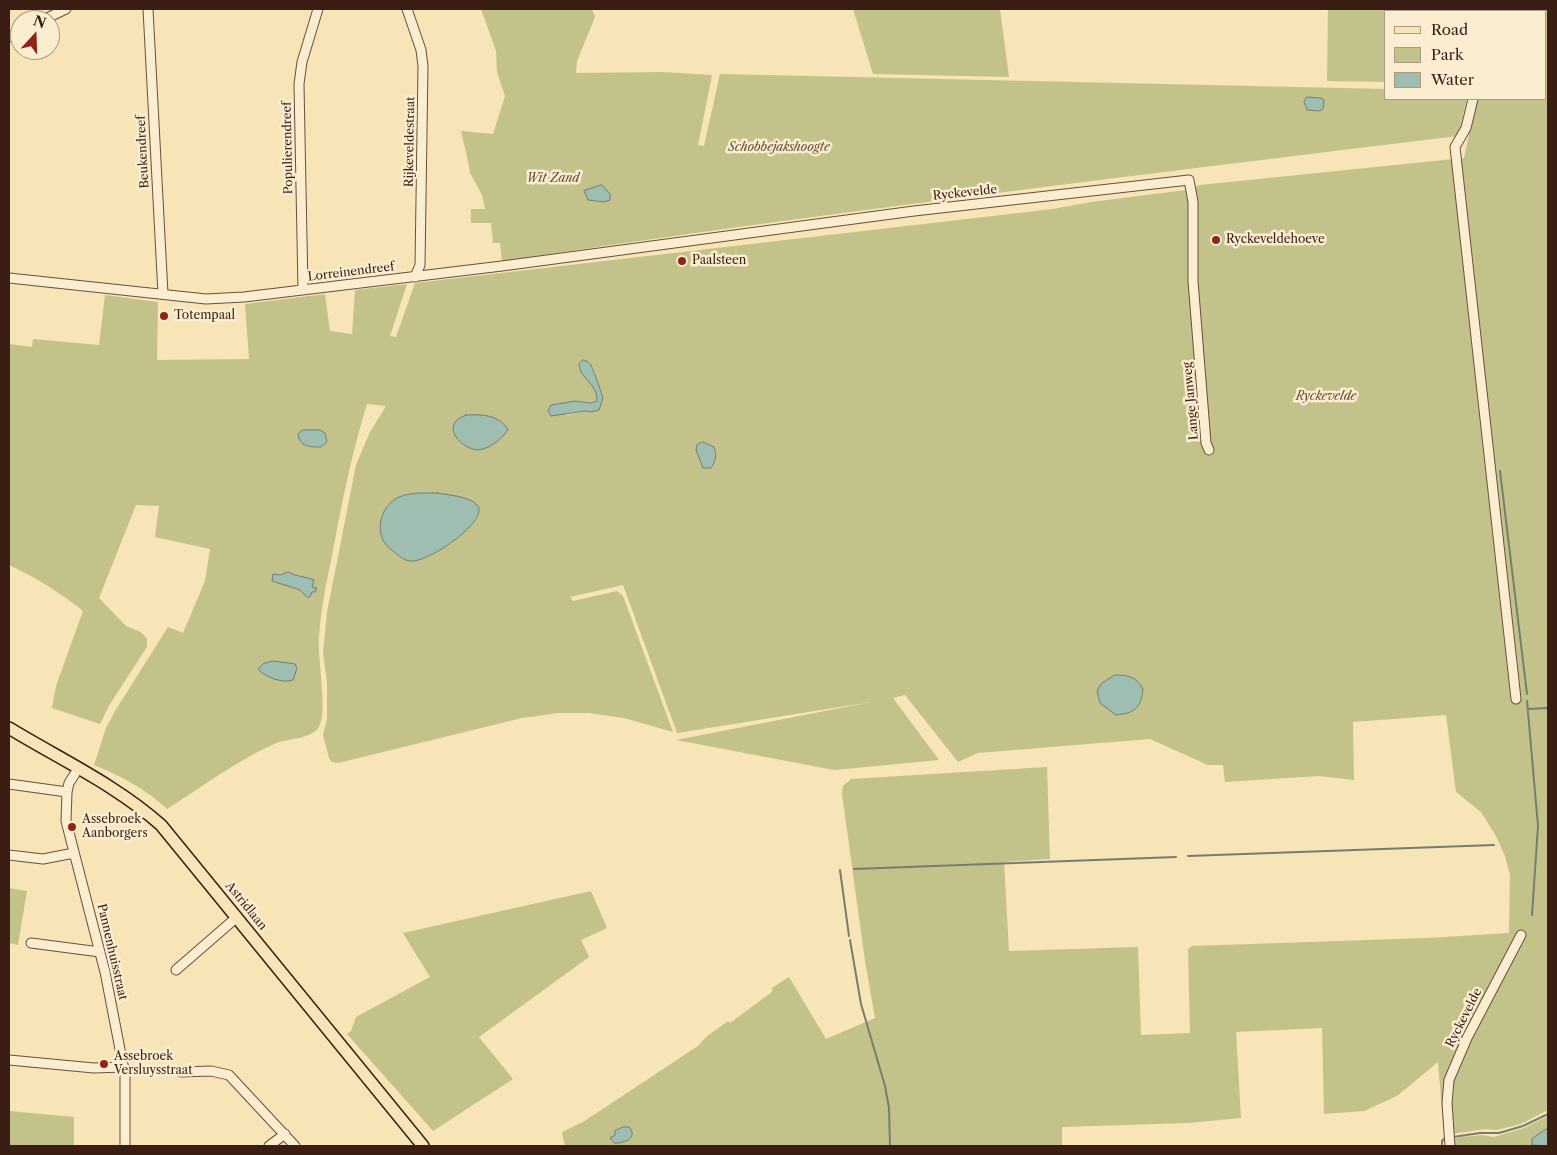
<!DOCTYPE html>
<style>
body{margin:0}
#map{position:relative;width:1557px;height:1155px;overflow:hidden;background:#f7e4b7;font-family:"Libre Caslon Text",serif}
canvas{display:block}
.frame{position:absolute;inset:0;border:10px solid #3b1e13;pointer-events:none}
.legend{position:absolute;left:1384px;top:10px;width:162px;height:90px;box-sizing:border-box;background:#faedd0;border:1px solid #ae9a84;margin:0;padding:6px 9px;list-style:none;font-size:15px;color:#3b1e13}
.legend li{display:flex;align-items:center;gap:10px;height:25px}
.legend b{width:25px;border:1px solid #ae9a84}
.north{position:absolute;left:10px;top:10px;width:50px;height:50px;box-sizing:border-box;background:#faedd0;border:1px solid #ae9a84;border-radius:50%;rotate:20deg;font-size:14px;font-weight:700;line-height:20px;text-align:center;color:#3b1e13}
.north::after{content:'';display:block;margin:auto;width:18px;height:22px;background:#8f2418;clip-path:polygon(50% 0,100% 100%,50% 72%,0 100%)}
</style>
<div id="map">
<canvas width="1557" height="1155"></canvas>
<div class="frame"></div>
<ul class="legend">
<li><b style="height:6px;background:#f7e4b7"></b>Road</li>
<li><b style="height:14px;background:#c3c28a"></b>Park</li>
<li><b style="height:14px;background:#9dbeb1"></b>Water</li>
</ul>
<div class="north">N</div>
</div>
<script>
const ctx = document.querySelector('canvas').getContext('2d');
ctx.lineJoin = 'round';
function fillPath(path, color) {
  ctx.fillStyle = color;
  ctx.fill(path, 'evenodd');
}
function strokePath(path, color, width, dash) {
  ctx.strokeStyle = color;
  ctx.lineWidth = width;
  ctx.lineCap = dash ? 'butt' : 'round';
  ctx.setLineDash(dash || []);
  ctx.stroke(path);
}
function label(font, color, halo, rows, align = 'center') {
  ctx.font = font + ' "Libre Caslon Text",serif';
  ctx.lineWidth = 5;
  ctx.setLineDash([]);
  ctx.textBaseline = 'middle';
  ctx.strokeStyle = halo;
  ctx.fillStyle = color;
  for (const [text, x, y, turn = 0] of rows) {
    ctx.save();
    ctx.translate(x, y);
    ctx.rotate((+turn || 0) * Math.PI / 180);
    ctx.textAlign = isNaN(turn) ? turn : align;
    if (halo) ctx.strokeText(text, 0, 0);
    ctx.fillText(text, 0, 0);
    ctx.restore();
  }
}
fillPath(new Path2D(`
 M481,9H592L595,17L577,61L576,73L662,72L712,75L698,145L704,146L720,74L1386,89V99H1467L1458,136C1139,175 820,213 502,261L500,243H493L491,223H471V209H485L482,195L470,173L468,161L461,131L493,134L505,96L497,72L496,51Z
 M853,9H1000L1009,77L873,74Z
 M1328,9H1487V11H1386V82L1327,81Z
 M1494,9H1548V1110L1521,1124L1497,1130L1485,1129L1452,1134L1443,1123L1438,1062L1397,1096L1364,1111L1324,1114L1322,1028L1236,1032L1241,1118L1188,1123L1062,1127V1146H565L562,1132L583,1122L698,1046L706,1037L728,1021L730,1023L772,992V988L789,977L826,1039L875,1018L865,961L842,794L843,786L851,779L1047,767L1050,859L1004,862L1009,951L1138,947L1141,1035L1190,1033L1188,949L1192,946L1428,938L1509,933L1510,875L1505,856L1496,836L1481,812L1456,792L1446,715L1353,722L1354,780L1319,776L1225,782L1223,765H1208L1150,739L978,753L958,762L905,695L893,698L939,760L834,770L676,740L871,702L677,733L623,585L570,597L573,601L617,591L623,596L673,732L624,718L588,713H558L522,718L338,763L332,762L329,758L323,735L327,719V682L323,653L327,612L356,465L370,432L386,406L367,404C352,452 342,501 333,551C327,579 321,608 319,637C317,657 328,712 319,727C310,740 287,738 274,744C236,761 202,787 167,809C146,789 121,776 94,765L106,728L115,711L168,627L183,633L205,581L210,549L155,537L159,506L136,505L99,598L126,626L141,632L147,639V647L110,704L100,724L52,708L56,686L83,611C61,593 35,577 9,565V344L32,347L33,339L99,345L105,295L158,302L157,360L249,359L245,304L325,294L330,331L352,334L355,290L407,284L390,336L396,337L415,283L1053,209L1091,202L1186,190L1200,185L1464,158L1471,124L1478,99H1546V11H1494ZM592,367L597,385L603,398L591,412L585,411L567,415L565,403L581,401L591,403L597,401C598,391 591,380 582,375Z
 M9,888L27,891L18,945L9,943Z
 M591,891L607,928L581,940L589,957L479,1037L513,1079L433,1131L347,1034L351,1031L356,1017L430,977L403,933Z
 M9,1111L74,1117V1146H9Z
 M1548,1116V1146H1452L1451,1142L1455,1139L1461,1137L1482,1135L1494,1137L1524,1128Z`), '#c3c28a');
const water = new Path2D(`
 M1307,97L1321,98L1324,100L1323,109L1319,111L1307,110L1304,102Z
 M602,185L610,194V200L604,202L588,200L584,191Z
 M583,360C586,361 588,361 590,364C592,365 601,392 603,398L599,410L591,412L585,411L551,416L548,411L551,405L575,401L591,403L597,401C598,383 579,379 579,364Z
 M466,415C482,414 500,415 508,430C502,438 493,446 483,449C469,454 445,434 456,421C458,418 463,417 466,415Z
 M303,430H320L325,433L327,442L321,447C311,447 299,447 298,434Z
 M703,442L714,447C717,456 716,460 711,468H703L696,450L697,445Z
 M437,493C448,495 469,496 477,505C491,520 428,563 411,561C406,561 402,558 398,555C393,551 387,547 384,542C375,526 383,504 399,497C411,492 425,493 437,493Z
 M288,572L295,575L312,579L314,580L312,587L317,588L315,592H312L310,597H307L300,590L272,581L273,574L280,575Z
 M273,661L295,664L297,668L293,680C283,684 265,677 258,669L263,664Z
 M1115,675C1128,675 1137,677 1143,689C1141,708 1135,713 1116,715L1100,703L1097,691L1101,684Z
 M623,1127H629C639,1138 623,1144 614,1143L610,1138L615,1135V1131Z
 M1548,1128V1146L1532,1145V1139Z`);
fillPath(water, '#9dbeb1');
strokePath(water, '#767e72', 1);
strokePath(new Path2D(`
 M1500,471L1527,694
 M1527,701L1538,826L1532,915
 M1528,709L1548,708
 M1188,856L1494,845
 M854,869L1176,857
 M840,870L849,936
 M850,940L861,1004L885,1086L889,1108L890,1146
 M1453,1137L1480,1133H1499L1523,1126L1548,1114
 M1442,1146V1141L1445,1138`), '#767e72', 2);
const minor = new Path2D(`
 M148,9L163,294
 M407,9L421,50L423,66L420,265L415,277
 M1489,11L1490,9
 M43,20L66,9
 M9,37L20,31
 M1473,99L1466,128L1455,147L1516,699
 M9,278L206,299L244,297L502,266L914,211L1189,180L1193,202V281L1206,443L1209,450
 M303,290L299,84L302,62L318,9
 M78,769L69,783L67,792L66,821L105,972L125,1075V1146
 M9,784L67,792
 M9,855L43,859L74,853
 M31,943L100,952
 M176,970L237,917
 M9,1060L94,1068L124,1067
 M181,1072L211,1071L229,1075L295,1146
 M269,1146L285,1134
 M1450,1146L1447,1103L1449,1080L1467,1038L1521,935`);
const major = new Path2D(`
 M9,728C60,759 116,785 161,825L423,1146`);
strokePath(minor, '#6a503c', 11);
strokePath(major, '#3b1e13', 14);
strokePath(minor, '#faedd0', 9);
strokePath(major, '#f7e4b7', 11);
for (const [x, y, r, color] of [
 [1216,240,5,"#8f2418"],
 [682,261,5,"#8f2418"],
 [164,316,5,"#8f2418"],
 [72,827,5,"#8f2418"],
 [104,1064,5,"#8f2418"]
]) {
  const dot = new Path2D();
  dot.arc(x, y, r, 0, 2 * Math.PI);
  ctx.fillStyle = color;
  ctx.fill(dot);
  strokePath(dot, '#faedd0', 2);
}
label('12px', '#3b1e13', '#faedd0', [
 ["Rijkeveldestraat",410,142,-89],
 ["Populierendreef",288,148,-91],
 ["Beukendreef",143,152,-93],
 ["Ryckevelde",965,193,-6],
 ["Lorreinendreef",351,272,-7],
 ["Lange Janweg",1191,401,-95],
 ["Astridlaan",246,906,51],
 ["Pannenhuisstraat",112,952,77],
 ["Ryckevelde",1464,1018,-63]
]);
label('italic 12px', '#644f37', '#faedd0', [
 ["Schobbejakshoogte",779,148],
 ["Wit Zand",553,179],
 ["Ryckevelde",1326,397]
]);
label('12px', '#3b1e13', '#faedd0', [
 ["Ryckeveldehoeve",1226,240],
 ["Paalsteen",692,261],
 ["Totempaal",174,316],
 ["Assebroek",82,820],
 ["Aanborgers",82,834],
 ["Assebroek",114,1057],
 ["Versluysstraat",114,1071]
], 'left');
</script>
